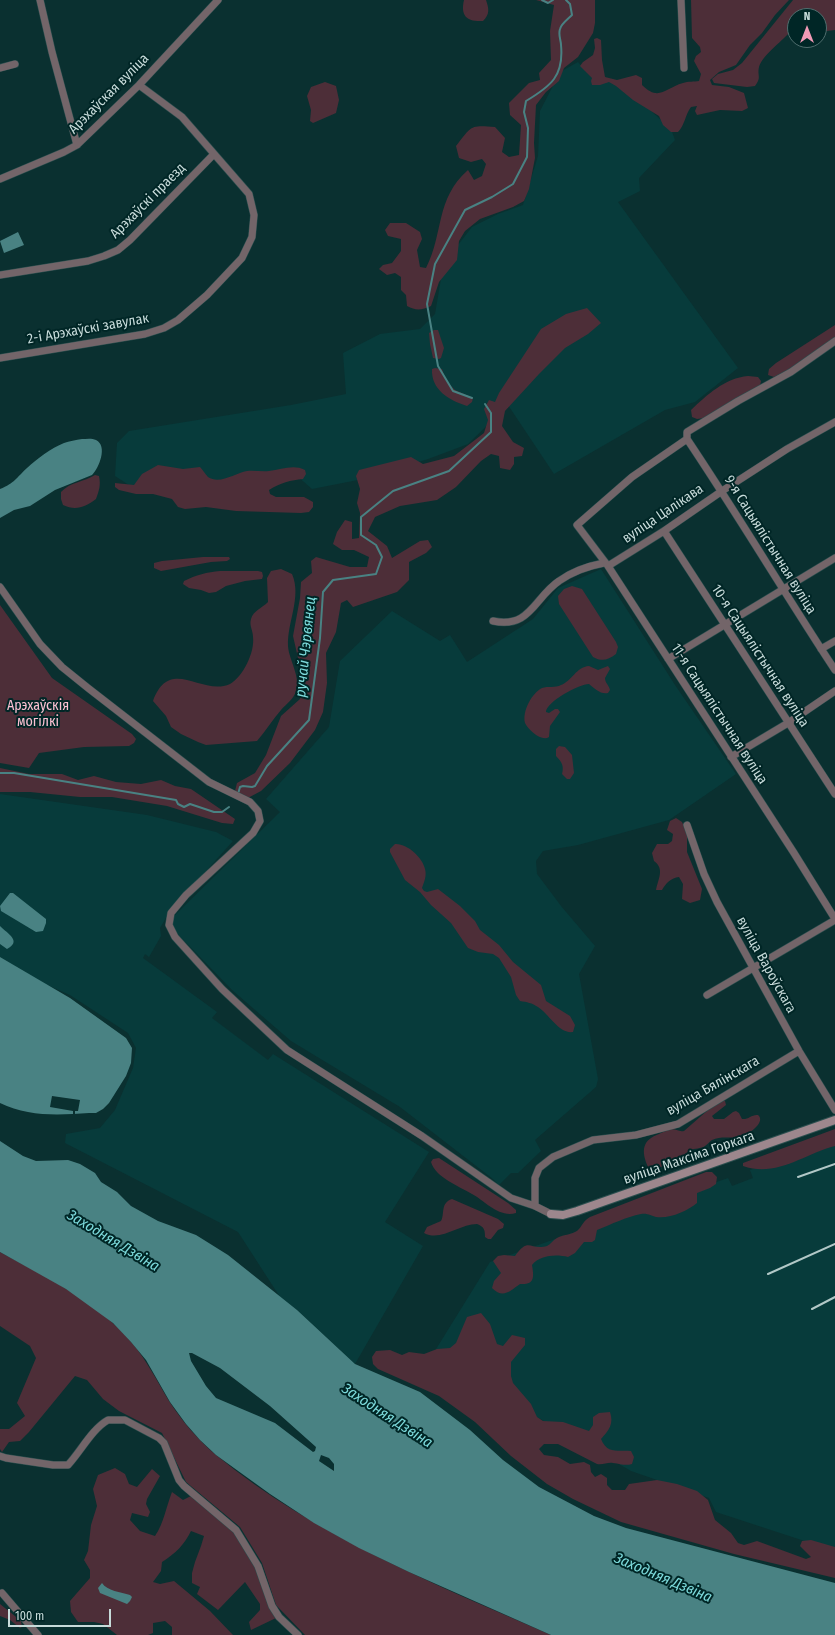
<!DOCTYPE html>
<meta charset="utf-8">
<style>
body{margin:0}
#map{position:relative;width:835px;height:1635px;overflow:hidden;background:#0a3030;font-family:"Fira Sans Condensed",sans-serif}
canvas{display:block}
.north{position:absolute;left:787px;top:8px;width:40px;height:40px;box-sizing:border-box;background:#002626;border:1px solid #506e6e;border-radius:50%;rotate:0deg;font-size:11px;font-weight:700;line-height:16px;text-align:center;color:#c7dbda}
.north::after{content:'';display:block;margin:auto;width:14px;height:18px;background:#f09ab6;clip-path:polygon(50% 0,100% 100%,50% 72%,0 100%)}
.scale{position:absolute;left:8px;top:1609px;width:103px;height:18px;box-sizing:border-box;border:2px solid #c7dbda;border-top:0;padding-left:5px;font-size:12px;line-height:14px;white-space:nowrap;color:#c7dbda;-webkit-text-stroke:3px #002626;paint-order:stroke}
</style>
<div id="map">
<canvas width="835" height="1635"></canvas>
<div class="north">N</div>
<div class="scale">100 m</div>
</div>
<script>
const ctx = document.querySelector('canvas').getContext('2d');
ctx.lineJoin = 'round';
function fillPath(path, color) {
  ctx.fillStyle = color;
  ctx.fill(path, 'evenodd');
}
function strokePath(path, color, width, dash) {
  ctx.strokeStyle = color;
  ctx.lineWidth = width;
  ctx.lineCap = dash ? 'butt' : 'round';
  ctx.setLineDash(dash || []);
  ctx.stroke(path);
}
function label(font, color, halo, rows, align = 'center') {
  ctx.font = font + ' "Fira Sans Condensed",sans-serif';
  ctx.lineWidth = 4;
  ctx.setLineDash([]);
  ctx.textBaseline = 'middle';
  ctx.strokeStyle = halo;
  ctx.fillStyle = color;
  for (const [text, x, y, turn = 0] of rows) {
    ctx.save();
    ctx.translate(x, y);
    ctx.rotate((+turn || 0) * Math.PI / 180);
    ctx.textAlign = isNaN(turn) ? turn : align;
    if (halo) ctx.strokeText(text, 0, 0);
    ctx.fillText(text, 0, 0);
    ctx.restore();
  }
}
fillPath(new Path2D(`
 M578,62L596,82L618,81L671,129L675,140L639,178L640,191L618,202L738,368L695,402L665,410L554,474L508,405L468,444L428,459L368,478L312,489L295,474L132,487L115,476L117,443L129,431L291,405L346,394L343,353L380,334L420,329L435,314L441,279L458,245L472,227L498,214L523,205L538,156L540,111L560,72Z
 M601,569L675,685L736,774L669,820L578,845L543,851L536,861L537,874L561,906L595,946L579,974L598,1079L596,1087L535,1140L541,1151L518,1173H511L499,1185L493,1179L400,1107L291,1041L232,990L171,927L172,918L280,812L266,799L329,727L340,661L392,611L440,641L450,635L467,662L533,619L558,588Z
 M0,794L147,815L216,832L233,841L170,911L160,928L161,936L149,957L145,954L143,958L217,1012L212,1018L268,1060L273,1054L429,1152L385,1222L423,1246L355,1364L297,1310L280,1297L238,1232L65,1143L66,1134L100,1128L115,1110L133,1068L136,1048L128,1033L70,995L47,985L0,957Z
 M835,1140V1551L716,1512L709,1498L631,1471L495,1393L433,1354L490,1262L728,1178L732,1186L753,1178L750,1170Z`), '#073b3b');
fillPath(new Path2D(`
 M464,0H486C489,9 490,14 483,21C468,22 460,17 464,0Z
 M536,0H595V23L593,33L578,57L564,68L559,81L546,92L536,105L534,143L535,158L529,189L524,201L513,207L480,219L465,231L459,241L457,260L439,282L431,306C422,310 416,311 407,306L406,295L401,290V277L395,273L387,275L379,269L383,265L392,263L401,251V239L388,236L385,230L390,223H406L420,232L422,239L417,250L420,267L426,268C444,233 435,199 468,170L474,180L482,176L486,164L482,159L471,162L459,158L456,146C472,126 469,125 495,127L505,138L502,152L509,157L519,155L521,125L510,115L509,103L529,83L540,80L539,73L551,60L550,31L554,5Z
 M691,0H789L775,15L762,33L750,45L736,65L719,72L710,80L712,85L729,87L744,93L748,108L742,111L720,110L697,115L695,111L697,106L691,107C685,115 685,125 678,132H671L663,125L659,116L633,100L616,86L609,82L600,85H592L591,81L592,78L580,66L583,62L593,55L595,48L594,39L597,38L601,40L602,60L605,77L617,80L636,75L642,78V85C659,102 665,88 683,83C688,81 694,82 699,81L701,74L694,61L696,56L701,52L700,47L692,38Z
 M793,0H835V30L819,32V16H795V33H789C781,42 762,56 759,67C757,76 762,77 755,86L747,87L714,83L712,79L718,74L733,70L742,63Z
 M325,82L336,86L339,100L336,113L313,123L310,121L311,110L307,96L311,87Z
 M587,308L601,323L588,334L565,348L539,374L505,411L502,426L513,442L524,448L522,456L514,457V464L510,470L500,468L499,456L491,454L481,461L456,487L437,500L400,506L375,517L368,531L387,546L392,558L420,541L428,540L432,547L426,553L409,562V580L397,592L353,607L347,600L341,603L336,632L326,653L327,683L323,712L315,730L290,763L261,791L246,799L235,791L237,783L255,773L266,755L281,716L300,699L304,684L293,636L300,598L301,582L312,573L311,561L316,557L350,567H367L369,557L354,550H342L333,544L337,532L345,520L352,522V539L359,538L360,513L357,503L360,489L356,476L359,470L411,457L423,464L454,456L484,433L488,420L484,409L489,400L495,402L499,393L541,329L566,314Z
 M835,325V337L798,365L774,377L768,375L769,369L776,363Z
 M434,330H438L444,348L441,358L439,359L433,358L430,344L429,333Z
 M435,368L442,369L446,381L455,390L473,398L472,402L467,406C449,400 431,390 432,369Z
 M748,376L758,377L761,381L760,386L705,418L697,419L692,417L691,410C707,395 725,378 748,376Z
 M158,465L183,469L200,467C203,470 205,474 208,477C220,485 235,473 247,471C254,470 262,472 269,471C281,470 293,464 305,470L306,474L303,479C291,480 280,483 269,490L270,494L276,497H304L313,502V507L309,512L301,513L236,511L206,507L185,509L178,507L172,499L153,494H136L119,490L115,487V483L134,485L142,474Z
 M95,475L99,476C101,485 99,491 96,499C85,507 76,511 63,505L61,499V492C70,482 84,482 95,475Z
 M203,557H229L230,559L227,561L211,562L161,571L154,568V563L162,561Z
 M281,569L292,574C302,597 287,622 288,646C289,660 301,677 296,691C294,699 286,704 281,710C272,720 266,731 257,741L206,745L198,742L181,734L171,727L166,716L153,701C170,655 202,697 230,684C243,677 255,652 253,637C253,630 249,626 251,619C253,611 262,608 268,602L267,578L271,571Z
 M220,571H258L262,572L263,576L262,579L245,581L226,586L216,592L209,593L201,590L189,588L183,584L184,581C196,575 207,572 220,571Z
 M572,586L582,589L616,642L618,647L616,654C608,660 602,662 593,657L559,604L558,596L564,589Z
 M0,605L52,678L132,734L136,739L134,743L129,746L84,747L39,753L29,768L0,763Z
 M589,666L598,670L608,666L610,669L605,678C605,683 609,685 610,690L608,693C601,695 594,688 589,684C579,684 546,702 546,712L549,713L555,709H558L560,712L550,726L549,737C542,742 528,730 525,723C522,711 532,693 542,688C548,686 555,688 561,685C572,681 576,667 589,666Z
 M559,746L565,747L572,755L574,773L570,779H567L562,774C564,766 562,762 556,756V749Z
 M0,768L29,774H62L78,780L94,776L116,782L141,784L161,780L175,786L191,789L235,819L233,824L222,823L167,806L112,797H80L30,792H0Z
 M676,818L682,822L687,833V852L702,889L700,900L690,903L682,899L683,884L679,877C671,878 666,883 662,890H656C658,879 665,869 654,861L652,853L657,844H668L672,841L673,834L667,830L670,821Z
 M395,844C407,843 423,858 425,869C427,876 424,882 422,888L424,891L427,892L438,889L460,906L475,921L480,930L499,945L513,962L541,985L546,1001L570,1016L575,1025L573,1032C559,1034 549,1014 538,1007C532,1003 527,1002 520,1001L516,995L511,977L499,958L493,954L478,952L468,948L451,923L431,905L420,892L405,880L390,852V849Z
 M722,1099L725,1101L726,1105L712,1116L714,1119H724L733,1112L736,1111L739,1113L742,1119C748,1120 752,1114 758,1115C766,1122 750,1133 743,1136C735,1140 723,1135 712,1140C709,1142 708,1144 705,1146C701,1149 695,1148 690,1150C687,1152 684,1156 680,1158C673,1164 657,1170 648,1167C641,1151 642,1140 659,1134C663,1132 667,1130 671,1129C676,1129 679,1132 684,1131L716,1103Z
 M835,1129V1146C804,1154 776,1178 743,1166V1163Z
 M439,1158L508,1203L516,1210V1213C499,1218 485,1201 472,1194C459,1186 436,1178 431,1162L433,1159Z
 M706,1172H712L717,1177L716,1184L710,1188L697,1193V1203C687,1211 670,1219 656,1217C651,1216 648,1213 641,1214C626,1217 612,1224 597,1230L595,1240L592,1242H584L575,1253L568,1257C556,1254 540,1255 532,1265C534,1277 535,1285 520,1284C510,1291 503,1299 492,1288L494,1281L501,1273L493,1261L498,1256L504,1255L515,1256C529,1236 530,1251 547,1246C551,1244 553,1240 557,1238C562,1235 569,1235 575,1232C582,1229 581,1222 590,1217Z
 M452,1199L498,1219L504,1224L503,1228L498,1230L491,1239H488L485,1237C485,1229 484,1227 477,1224C459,1224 441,1242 424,1233L427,1227L441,1221C445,1214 440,1203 452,1199Z
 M0,1252C46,1277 98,1302 132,1343C147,1361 157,1381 169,1401C182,1421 198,1440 216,1455C316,1537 435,1584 551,1635H305L276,1605L262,1563L240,1527L186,1482L162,1433L119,1411L103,1399L87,1380L75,1376L29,1432L20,1441L9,1442L2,1452L0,1449V1429H9L25,1416L17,1403L36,1358L30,1346L0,1326Z
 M481,1313L490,1324L497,1344L503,1346L512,1335L525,1338V1345L511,1362V1376L513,1383L531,1404L537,1417L543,1421L563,1422L589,1431L593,1425V1417L599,1413L610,1412C614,1424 609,1430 601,1439C607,1454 617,1450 631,1451L634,1457L632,1464C625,1466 621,1464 613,1463C608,1462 603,1465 597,1464L558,1444H544L539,1449L544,1455L558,1457L570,1464L584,1462L590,1465L591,1472L595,1477L601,1474L607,1478V1485L612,1490H625L629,1484L657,1480L677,1484L697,1491L708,1500L715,1520L731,1533L738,1543L744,1545L757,1541L806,1559L811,1557L800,1546L802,1541L811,1540L835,1547V1578L734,1554L621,1522L573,1499L547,1484L511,1456L475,1422L439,1396L378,1369L373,1364L372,1357L376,1351L390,1350L402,1355L409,1352L424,1354L437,1349L450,1348L456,1343L467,1317Z
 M115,1468L125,1474L129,1484L137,1487L152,1469L160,1476L147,1499L146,1504L150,1512L148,1517L132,1513L130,1520L140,1531L155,1536C164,1523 166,1507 172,1492L183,1500L191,1496L234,1531L255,1566L276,1618L251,1630L249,1622L260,1610V1604L245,1582L218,1610L197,1594L200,1587L192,1583V1573L195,1562L201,1546L204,1536L191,1531C184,1545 176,1553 162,1562L161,1571L153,1582L160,1584L174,1581L210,1611L233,1635H172V1627L165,1621L153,1623V1633L148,1635H117L103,1624L94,1622H78L71,1612L70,1601L90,1578V1570L84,1560L88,1551L91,1525L97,1506L93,1489L98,1475Z
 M0,1604L21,1621L22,1627L20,1628L10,1620L0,1616Z`), '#4d2e38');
fillPath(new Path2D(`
 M18,232L24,245L4,253L0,241Z
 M82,439C86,439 92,438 96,440C108,446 99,468 92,475L55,490L30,506L14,510L0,518V489C15,483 16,478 27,468C37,459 51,448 64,443C69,441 76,440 82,439Z
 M10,893H13L46,919V923L43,931L36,932L1,911L0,906Z
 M0,926C8,934 22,941 7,949L0,944Z
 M0,957L70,998L126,1038L132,1048L131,1063L126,1076L109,1103L103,1109L96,1113H89C59,1115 28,1117 0,1103Z
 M0,1141L23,1156L36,1161L68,1160L80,1164L95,1173L101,1182L117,1192L131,1206L158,1221L196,1235L228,1255L297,1310L355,1364L420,1392L470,1430L503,1460L539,1487L594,1516L626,1528L835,1583V1635H551L409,1572L359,1548L314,1523L270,1494L216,1455L200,1440L186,1424L170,1402L146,1360L131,1342L113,1323L66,1289L0,1252ZM189,1353H192L220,1368L270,1406L316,1447L315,1451L313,1452L275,1423L216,1398L206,1386L191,1361ZM321,1455L329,1458L334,1464V1471L319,1461Z
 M102,1583C107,1591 121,1592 130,1595L132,1597L130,1601L127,1604L100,1593L98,1588Z`), '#498283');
fillPath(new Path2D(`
 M52,1096L80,1100L78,1111H75V1114H73V1111L50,1107Z`), '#0a3030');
strokePath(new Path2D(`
 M542,0L548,3L553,0
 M472,398L453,391L438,366L427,304L435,264L465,210L492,197L513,184L527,157L528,128L524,112L526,101C551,86 564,76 561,45C561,40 558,35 560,29C561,24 568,19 572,15L570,4L566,0
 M0,773H14L176,800L178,804L184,807L190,804L214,812H222L229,807
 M238,794L240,787L243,786L252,787L255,786L267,766L309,720L320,638L323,592L333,580L376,574L382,557L376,545L361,535V517L393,491L449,471L491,432V413L485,404`), '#498283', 2);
const street = new Path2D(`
 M40,0L52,52L77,145
 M681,0L684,68
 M0,68L15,64
 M0,179L64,152L77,145L139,85L218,0
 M0,275L88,261L104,256L118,250L130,240L214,154
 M835,341L791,372L738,401L687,432V439C738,515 785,594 835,670
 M0,358L145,334L164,328L178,320L207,295L242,258L252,237L254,215L249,194L182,117L139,85
 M687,439L632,477L577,525L608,566L794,853L835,919
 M664,531L835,794
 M608,566L664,531L722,491L787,449L835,422
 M0,587L40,644L62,667L88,688L209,782L250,802L258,811L260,821L253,833L186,895L171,913L169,925L175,937L222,989L287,1050L422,1136L511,1198L535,1206L551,1214
 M493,621C530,629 534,598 559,581C573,571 588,566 604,563
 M821,649L835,641
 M668,659L835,558
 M731,757L788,723L835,691
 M687,825L704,874L717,902L799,1051L835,1110
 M707,995L835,920
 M535,1206V1178L539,1168L553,1157L593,1140L636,1135L678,1124L799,1051
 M0,1456L6,1458L53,1465H68C81,1451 92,1429 108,1420H125L159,1438L164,1443L179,1480L184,1486L236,1530L258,1566L272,1606L279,1617L298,1635
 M2,1593L38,1635`);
const secondary = new Path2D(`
 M551,1214L563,1215L577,1211L835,1120`);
strokePath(street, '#2c4f4f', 8);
strokePath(secondary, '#2c4f4f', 10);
strokePath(street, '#736569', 7);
strokePath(secondary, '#9d878d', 8);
strokePath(new Path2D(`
 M798,1177L835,1164
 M768,1274L835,1244
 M812,1309L835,1297`), '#b2c8c7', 2);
label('14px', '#c7dbda', '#002626', [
 ["Арэхаўская вуліца",109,94,-45],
 ["Арэхаўскі праезд",148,201,-45],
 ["2-і Арэхаўскі завулак",88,329,-10],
 ["вуліца Цалікава",663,514,-34],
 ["9-я Сацыялістычная вуліца",770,545,58],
 ["10-я Сацыялістычная вуліца",760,656,57],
 ["11-я Сацыялістычная вуліца",719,714,57],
 ["вуліца Вароўскага",766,965,61],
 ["вуліца Бялінскага",713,1086,-30],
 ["вуліца Максіма Горкага",689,1158,-19]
]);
label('14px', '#fbc0d2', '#002626', [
 ["Арэхаўскія",38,706],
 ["могілкі",38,722]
]);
label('italic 15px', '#7cdadb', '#002626', [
 ["ручай Чэрвянец",306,647,-84],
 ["Заходняя Дзвіна",113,1241,31],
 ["Заходняя Дзвіна",387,1416,33],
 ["Заходняя Дзвіна",663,1578,23]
]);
</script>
